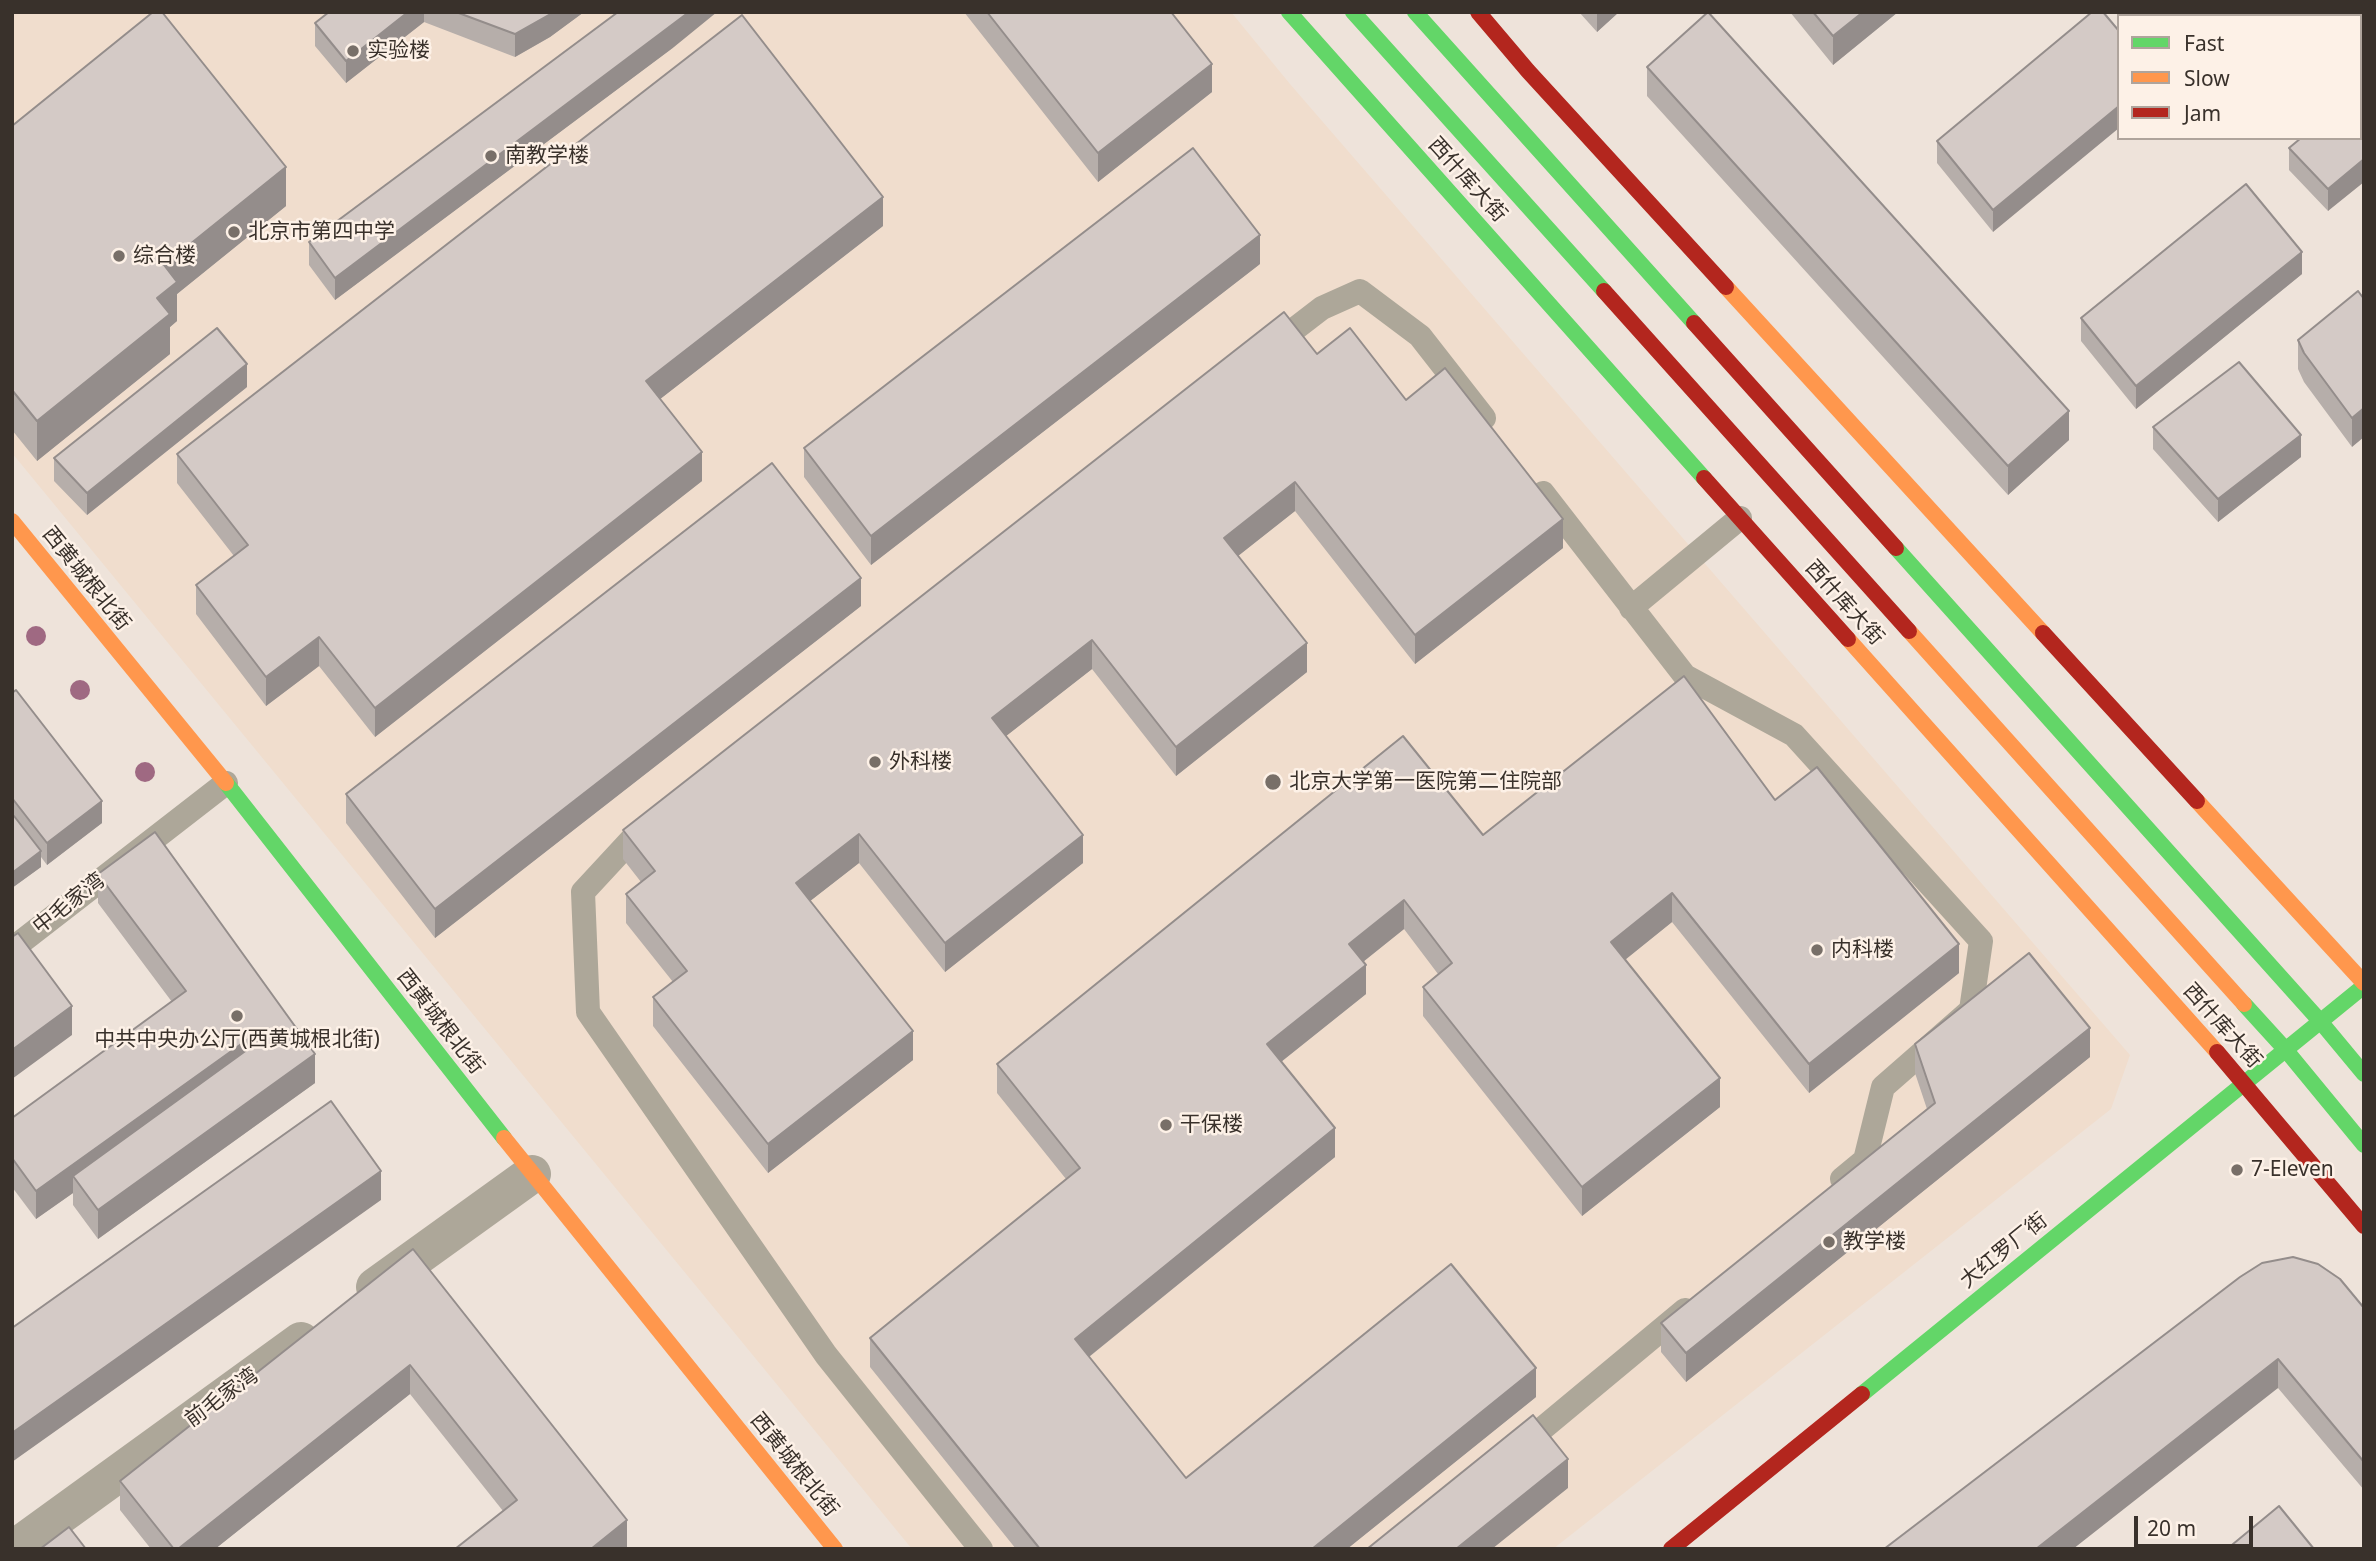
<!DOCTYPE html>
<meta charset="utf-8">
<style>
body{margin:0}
#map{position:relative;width:2376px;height:1561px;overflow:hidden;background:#eee3da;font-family:"Noto Sans",sans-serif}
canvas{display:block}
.frame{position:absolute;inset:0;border:14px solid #39312b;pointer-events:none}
.legend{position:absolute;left:2117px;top:14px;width:245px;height:126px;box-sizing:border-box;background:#fdf1e7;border:2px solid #afa49c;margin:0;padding:9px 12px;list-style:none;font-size:21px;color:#39312b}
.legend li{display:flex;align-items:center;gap:14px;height:35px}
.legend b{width:35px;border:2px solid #afa49c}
.scale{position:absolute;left:2134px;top:1516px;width:119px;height:32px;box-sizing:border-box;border:4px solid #39312b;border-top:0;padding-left:9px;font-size:21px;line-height:24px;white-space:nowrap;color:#39312b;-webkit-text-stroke:5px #fdf1e7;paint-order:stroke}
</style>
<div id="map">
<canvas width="2376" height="1561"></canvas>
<div class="frame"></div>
<ul class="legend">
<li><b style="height:9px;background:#63d668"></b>Fast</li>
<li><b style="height:9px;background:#ff974d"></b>Slow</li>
<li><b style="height:9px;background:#b3261e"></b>Jam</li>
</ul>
<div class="scale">20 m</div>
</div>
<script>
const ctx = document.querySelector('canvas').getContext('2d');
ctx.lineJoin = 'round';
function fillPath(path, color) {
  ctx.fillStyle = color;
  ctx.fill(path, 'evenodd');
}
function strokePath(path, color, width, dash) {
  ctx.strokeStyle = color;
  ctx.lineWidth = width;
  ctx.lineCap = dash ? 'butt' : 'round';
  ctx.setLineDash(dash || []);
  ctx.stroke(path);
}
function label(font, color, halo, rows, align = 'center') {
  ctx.font = font + ' "Noto Sans","Noto Sans SC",sans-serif';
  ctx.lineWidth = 5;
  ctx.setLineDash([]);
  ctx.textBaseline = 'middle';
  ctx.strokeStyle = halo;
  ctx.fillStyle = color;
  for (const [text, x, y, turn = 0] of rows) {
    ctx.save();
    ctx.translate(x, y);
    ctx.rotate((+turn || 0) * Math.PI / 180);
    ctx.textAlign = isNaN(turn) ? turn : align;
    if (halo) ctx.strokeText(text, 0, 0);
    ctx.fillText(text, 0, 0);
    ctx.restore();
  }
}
fillPath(new Path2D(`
 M12,12H1231L1290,84L2130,1055L2111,1109L1553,1549H912L12,453Z`), '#f0ddcd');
strokePath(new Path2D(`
 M1270,348L1322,308L1360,291L1420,336L1484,418
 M1543,493L1685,676L1794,735L1981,941L1971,1010L1883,1087L1865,1160L1842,1179
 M1631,608L1740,518
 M648,827L633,838L583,892L588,1012L826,1355L981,1549
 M12,949L226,783
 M1519,1448L1685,1310`), '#ada799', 24);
strokePath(new Path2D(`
 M375,1287L532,1174
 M14,1549L301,1341`), '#ada799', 38);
strokePath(new Path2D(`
 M1289,12L1704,478
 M1353,12L1604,291
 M1415,12L1694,323
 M1896,548L2320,1021L2364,1074
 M226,783L504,1138
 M2244,1004L2285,1049L2364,1145
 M1862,1394L2364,986`), '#63d668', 16);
strokePath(new Path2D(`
 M1726,287L2043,633
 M12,521L226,783
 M1909,631L2244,1004
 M1848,639L2217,1052
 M2197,801L2364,983
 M504,1138L835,1549`), '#ff974d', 16);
strokePath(new Path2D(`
 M1478,12L1528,71L1726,287
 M1604,291L1909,631
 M1694,323L1896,548
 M1704,478L1848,639
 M2043,633L2197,801
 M2217,1052L2364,1226
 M1671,1549L1862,1394`), '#b3261e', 16);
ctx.fillStyle = '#9f6982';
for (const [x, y] of [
 [36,636],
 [80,690],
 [145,772]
]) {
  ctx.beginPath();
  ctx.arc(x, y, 10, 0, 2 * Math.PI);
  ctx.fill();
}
fillPath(new Path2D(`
 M329,12H584L550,37L515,57L424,22L346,83L315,46V23Z
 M964,12H1171L1212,92L1098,182Z
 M1579,12H1619L1597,32Z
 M1790,12H1898L1833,65Z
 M2092,12L1993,232L1937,163V141Z
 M2153,12H2255L2250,16H2156Z
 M674,47L335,300L309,265V242Z
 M1647,67L2069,440L2008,495L1647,96Z
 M2364,88L2328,211L2289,170V148Z
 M12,126L286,206L177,294V321L170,327V354L37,461L12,430Z
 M883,226L660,399L702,481L375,737L319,666L266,706L196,614V585L234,556L177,483V454Z
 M1260,264L871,565L804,477V448Z
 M2302,274L2136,409L2081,341V318Z
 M2358,291L2352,447L2304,382L2298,369V340Z
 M1317,354L1406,400L1563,548L1415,664L1295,511L1238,556L1307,672L1176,776L1092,669L1006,736L1083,863L945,972L859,863L810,901L913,1060L768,1173L653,1026V997L673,982L626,923V894L641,882L623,859V830Z
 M247,387L87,515L54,481V458Z
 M2153,427L2301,457L2218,522L2153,449Z
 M861,606L435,938L346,823V794Z
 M12,693L102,823L47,865L41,857V867L12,888Z
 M1775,800L1959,973L1809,1093L1672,922L1625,960L1720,1107L1582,1216L1423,1016V987L1438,974L1404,929L1363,962L1366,994L1281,1062L1335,1157L1089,1357L1186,1478L1536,1397L1347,1549H1016L870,1367V1338L1066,1179L997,1093V1064L1483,835Z
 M98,874L315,1083L98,1239L73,1205V1193L36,1219L12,1187V1118L172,1002L98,903Z
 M1915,1044L2090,1057L1686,1382L1661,1352V1323L1927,1109L1915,1073Z
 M413,1249L627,1549L503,1511L410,1394L215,1549H151L120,1510V1481Z
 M2364,1308V1490L2278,1388L1884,1549Z`), '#b6aeaa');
fillPath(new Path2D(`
 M408,12H424V22L346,83V61Z
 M554,12H584L550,37L515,57V34Z
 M689,12H717L674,47L335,300V278Z
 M1597,12H1619L1597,32Z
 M1863,12H1898L1833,65V36Z
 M2226,12H2255L2250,16H2222Z
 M1212,64V92L1098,182V153Z
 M2119,106V128L1993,232V210Z
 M2364,159V182L2328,211V189Z
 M286,167V206L177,294V321L170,327V354L37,461V421L164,265Z
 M883,197V226L646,410V381Z
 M1260,235V264L871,565V536Z
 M2302,252V274L2136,409V386Z
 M247,364V387L87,515V493Z
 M2364,408V437L2352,447V418Z
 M2069,411V440L2008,495V466Z
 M2301,435V457L2218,522V499Z
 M702,452V481L375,737V708Z
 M1295,482V511L1224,567V538Z
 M1563,519V548L1415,664V635Z
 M861,578V606L435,938V909Z
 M319,637V666L266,706V677Z
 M1092,640V669L992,747V718Z
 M1307,643V672L1176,776V747Z
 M102,801V823L47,865V843Z
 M859,834V863L796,912V883Z
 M1083,835V863L945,972V943Z
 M41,851V867L12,888V873Z
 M1672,893V922L1611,971V942Z
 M1404,900V929L1349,973V944Z
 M1959,944V973L1809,1093V1064Z
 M1366,965V994L1267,1073V1044Z
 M72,1006V1035L12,1079V1050Z
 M2090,1028V1057L1686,1382V1353Z
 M913,1031V1060L768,1173V1144Z
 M258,1032V1061L73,1176V1193L36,1219V1191Z
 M315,1054V1083L98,1239V1210Z
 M1720,1078V1107L1582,1216V1187Z
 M1335,1128V1157L1075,1368V1339Z
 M381,1171V1200L12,1462V1433Z
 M2278,1359V1388L2073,1549H2036Z
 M410,1365V1394L215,1549H178Z
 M1536,1368V1397L1347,1549H1312Z
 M1568,1459V1488L1492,1549H1456Z
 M627,1520V1549H591Z`), '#948d8b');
const building = new Path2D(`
 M153,12H162L286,167L164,265L177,282L157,298L170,314L37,421L12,390V126Z
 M329,12H408L346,61L315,23Z
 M456,12H554L515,34Z
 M618,12H689L335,278L309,242Z
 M987,12H1171L1212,64L1098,153Z
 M1708,12L2069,411L2008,466L1647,67Z
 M1813,12H1863L1833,36Z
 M2092,12H2103L2119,31V106L1993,210L1937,141Z
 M2170,12H2226L2222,16H2173Z
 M742,15L883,197L646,381L702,452L375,708L319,637L266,677L196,585L248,545L177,454Z
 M2364,88V159L2328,189L2289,148L2301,138H2360V91Z
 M1193,148L1260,235L871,536L804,448Z
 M2246,184L2302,252L2136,386L2081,318Z
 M2358,291L2364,299V408L2352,418L2304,353L2298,340Z
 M1284,312L1317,354L1350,328L1406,400L1445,368L1563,519L1415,635L1295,482L1224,538L1307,643L1176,747L1092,640L992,718L1083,835L945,943L859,834L796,883L913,1031L768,1144L653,997L687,971L626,894L655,871L623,830Z
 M217,328L247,364L87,493L54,458Z
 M2239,362L2301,435L2218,499L2153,427Z
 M772,463L861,578L435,909L346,794Z
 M1684,676L1775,800L1817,767L1959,944L1809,1064L1672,893L1611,942L1720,1078L1582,1187L1423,987L1452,963L1404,900L1349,944L1366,965L1267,1044L1335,1128L1075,1339L1186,1478L1451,1264L1536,1368L1312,1549H1040L870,1338L1080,1168L997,1064L1403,736L1483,835Z
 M16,690L102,801L47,843L12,798V693Z
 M14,816L41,851L12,873V817Z
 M155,832L315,1054L98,1210L73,1176L262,1039L258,1032L36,1191L12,1158V1118L186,991L98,874Z
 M18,933L72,1006L12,1050V937Z
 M2029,953L2090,1028L1686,1353L1661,1323L1935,1103L1915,1044Z
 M331,1101L381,1171L12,1433V1328Z
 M413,1249L627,1520L591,1549H455L517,1500L410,1365L178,1549H174L120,1481Z
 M2293,1257L2318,1264L2340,1279L2364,1308V1462L2278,1359L2036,1549H1884L2240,1277L2262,1263Z
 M1533,1415L1568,1459L1456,1549H1367Z
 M2279,1506L2314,1549H2227Z
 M69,1527L86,1549H40Z`);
fillPath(building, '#d4cac6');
strokePath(building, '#948d8b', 2);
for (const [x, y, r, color] of [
 [353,51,7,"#786f68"],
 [491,156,7,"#786f68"],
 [234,232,7,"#786f68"],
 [119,256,7,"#786f68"],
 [875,762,7,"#786f68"],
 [1273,782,9,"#786f68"],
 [1817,950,7,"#786f68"],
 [237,1016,7,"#786f68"],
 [1166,1125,7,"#786f68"],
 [2237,1170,7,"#786f68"],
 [1829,1242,7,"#786f68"]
]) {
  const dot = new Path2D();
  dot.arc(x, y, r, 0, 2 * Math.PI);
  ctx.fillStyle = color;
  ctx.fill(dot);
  strokePath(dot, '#fdf1e7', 2.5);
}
label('21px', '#39312b', '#fdf1e7', [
 ["实验楼",367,51],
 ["南教学楼",505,156],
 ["北京市第四中学",248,232],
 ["综合楼",133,256],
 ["外科楼",889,762],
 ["北京大学第一医院第二住院部",1289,782],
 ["内科楼",1831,950],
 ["中共中央办公厅(西黄城根北街)",237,1040,"center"],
 ["干保楼",1180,1125],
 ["7-Eleven",2251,1170],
 ["教学楼",1843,1242]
], 'left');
label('21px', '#39312b', '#fdf1e7', [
 ["西什库大街",1467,180,48],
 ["西黄城根北街",86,579,51],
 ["西什库大街",1844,603,48],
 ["中毛家湾",69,904,-38],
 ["西黄城根北街",440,1022,52],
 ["西什库大街",2222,1026,48],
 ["大红罗厂街",2004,1251,-39],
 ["前毛家湾",222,1398,-36],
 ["西黄城根北街",794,1465,51]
]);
</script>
